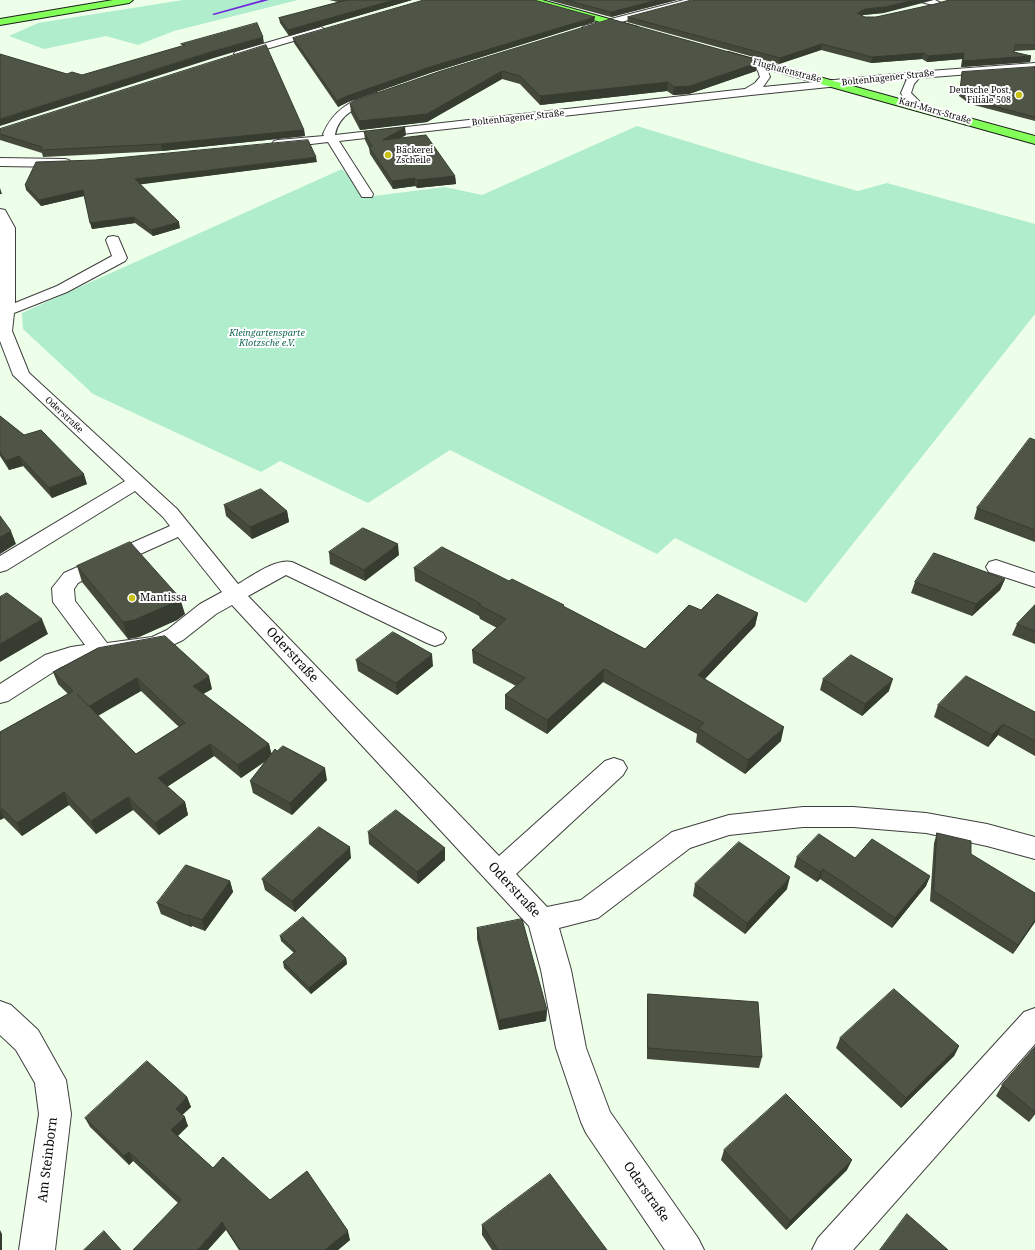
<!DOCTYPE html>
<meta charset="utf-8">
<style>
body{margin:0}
canvas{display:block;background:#eeffe9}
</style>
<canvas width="1035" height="1250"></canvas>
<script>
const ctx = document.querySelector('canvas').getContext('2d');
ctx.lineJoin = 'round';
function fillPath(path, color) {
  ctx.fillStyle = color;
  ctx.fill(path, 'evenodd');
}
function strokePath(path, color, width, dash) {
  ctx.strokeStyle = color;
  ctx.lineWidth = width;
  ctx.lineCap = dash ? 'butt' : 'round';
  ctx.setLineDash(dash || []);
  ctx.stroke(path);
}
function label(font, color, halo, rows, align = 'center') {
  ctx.font = font + ' "Noto Serif",serif';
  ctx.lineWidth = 4;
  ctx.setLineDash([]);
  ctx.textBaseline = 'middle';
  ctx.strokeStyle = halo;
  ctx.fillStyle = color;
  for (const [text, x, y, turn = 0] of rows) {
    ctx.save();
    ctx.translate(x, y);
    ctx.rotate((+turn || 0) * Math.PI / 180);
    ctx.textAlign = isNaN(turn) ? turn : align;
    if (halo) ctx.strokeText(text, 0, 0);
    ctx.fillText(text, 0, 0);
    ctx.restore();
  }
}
fillPath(new Path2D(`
 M183,0H298L174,31L138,45L106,36L44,49L9,36L38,23Z
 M637,126L761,164L858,191L887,183L1035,224V314L806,603L675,538L657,554L450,450L368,503L280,461L261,472L93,394L23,329L22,313L342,169L366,197L445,187L482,195Z`), '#afedcd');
fillPath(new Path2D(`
 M262,0H269L214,15L212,14Z`), '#6f27db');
const minor = new Path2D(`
 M684,0H698L697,2L587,31L582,28L584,26Z
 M920,0H935L941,3L937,6L921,2Z
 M321,27L326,30L324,32L239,57L234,54L235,52Z
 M757,60C765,62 768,70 770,77L763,87L916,72L1035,63V69L919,78L914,84L911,93L925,107L919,110C910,108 905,100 901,93L907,79L751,95L339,141L373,194L372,197H362L328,142L278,148L274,147L272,144L274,141L278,140L324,136L323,134C333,110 352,99 377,93L382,96L381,98C362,105 339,112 335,135L745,89L755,83L760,77L758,71L752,63Z
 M0,158L65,159L69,160L71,163L69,166L65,167L0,166Z
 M0,209L5,210L15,228V303L57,286L112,256L106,240L108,237L113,236L118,237L127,258L125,261L67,292L14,313L12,331L29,373L177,509L238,584C252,576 276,558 292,562L443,633L446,638L443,643L435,646L427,643L286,575L248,596L499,856L605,761L614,758L623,761L627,768L623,775L516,874L547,907L581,900L672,832L729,815L803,807H853L926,813L987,824L1035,837V859L987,846L926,833L853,827H803L729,835L690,848L598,918L559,928L571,970L586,1048L610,1112L698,1238L704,1250H665L586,1133L581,1122L556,1048L541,970L529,926L232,605L216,614L183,640L164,649L73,663L61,667L8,701L0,703V684L45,655L71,647L85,645L53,602L52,588L64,573L170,526L163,517L135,491L7,570L0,572V556L125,481L13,375L0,341ZM178,537L222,592L200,604L167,630L152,637L107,643L75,601L74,589L78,583L89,577Z
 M996,560L1035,573V587L989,572L986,567L989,562Z
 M0,1001L11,1005L38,1030L66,1080L71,1114L55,1250H19L39,1114L35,1083L16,1050L0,1035Z
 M1035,1008V1044L853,1250H812L818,1238L1024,1012Z`);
const major = new Path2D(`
 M113,0H133L129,3L0,25V19Z
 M528,0H542L638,27L640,29L638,31H632L529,2Z
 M728,52L1035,136V144L724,57L723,55L724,53Z`);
strokePath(minor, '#3e3e3e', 2);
strokePath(major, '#1c1c1c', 2);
fillPath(minor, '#fff');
fillPath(major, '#82ff59');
fillPath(new Path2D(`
 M329,0H412L289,36L280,23L279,18L338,2Z
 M548,0H677L611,17Z
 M1035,0V50L1015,51L1014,52L1031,56L1030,62L961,67L962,59L927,62L922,59L871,63L821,50L779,64L627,22L628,17L884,13L863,15H861L865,17H876Z
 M594,22L430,73L348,102L338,107L294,43L293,38Z
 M757,63L756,71L689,94L673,95L667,91L540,105L520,84L502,79L427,122L360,130L351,113L350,104L441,71Z
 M1035,67V121L970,104L959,96L962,72Z
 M0,129L304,130L305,136L162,151L43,157L42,153L0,140Z
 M364,132L406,135L400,138L455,176L456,184L417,188L415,186L393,189L370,154L369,148L365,140Z
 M317,162L140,184L180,228L153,236L135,223L92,229L84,196L41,206L26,190L25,185Z
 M0,416L24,435L87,484L52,498L23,466L9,470L0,456Z
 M1035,440V542L974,519L977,508Z
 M224,505L287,511L289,522L252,539L226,516Z
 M329,552L399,555L365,581L330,564Z
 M77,566L185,614L177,620L139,637L128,639L82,582Z
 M414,568L509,581L564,607L645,649L701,610L758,613L755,626L705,679L781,741L745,774L696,742L697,734L603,682L547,734L505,709V695L516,686L473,663L472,650L497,628L480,619L479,616L415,581Z
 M1005,579L1000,590L972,616L911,593L915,582Z
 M1035,605V644L1012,635L1017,624Z
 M98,648L212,689L203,694L269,744L271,753L277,751L327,780L292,815L253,793L250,781L266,761L241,778L214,756L167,787L185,802L188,815L159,835L133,810L96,834L69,805L22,836L4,818L0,820V732L68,694L58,684L53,672ZM141,691L179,727L136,754L98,716Z
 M356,660L433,666L397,695L358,671Z
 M823,679L889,691L862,716L820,690Z
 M938,705L1035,712V756L998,735L988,747L934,717Z
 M368,832L445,848V860L418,884L369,844Z
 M937,833L1035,922L1013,954L930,901L934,843Z
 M797,857L855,858L930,876L926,886L892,928L820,879L817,882L794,867Z
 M351,858L295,912L265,890L262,879Z
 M230,881L233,892L205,931L192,926L191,927L161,914L157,903Z
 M695,884L787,889L745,934L693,896Z
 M477,928L547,1010L546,1021L499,1030L477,939Z
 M280,936L346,958L347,964L311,994L284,968L283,962L294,953L281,941Z
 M648,994L762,1057L759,1068L647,1059V1005Z
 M840,1038L959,1046L954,1056L901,1108L836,1048Z
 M1035,1047V1114L1029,1122L996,1096L1002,1085Z
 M187,1097L191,1107L182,1115L188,1126L178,1136L213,1168L270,1200L350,1240L338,1250H239L226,1230L178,1203L133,1161L129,1165L90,1127L85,1118Z
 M724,1150L847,1170L786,1230L721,1160Z
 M482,1225L607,1250H492L482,1235Z`), '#44493c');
fillPath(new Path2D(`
 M394,0H412L289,36L288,30Z
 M658,0H677L611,17V12Z
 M915,0H934L884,13L863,15L857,19V13L864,9Z
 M595,17L594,22L430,73L348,102L338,107L337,101L347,96L430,67Z
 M263,37L264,43L214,58L0,126V119L213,51Z
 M822,44L821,50L779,64L780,58Z
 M923,53L922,59L871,63L872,57Z
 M964,53L962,59L927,62L928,56Z
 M1031,56L1030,62L961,67L963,61Z
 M757,63L756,71L689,94L673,95L674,87Z
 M502,71V79L427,122L360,130L359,121Z
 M668,82L667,91L540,105V96Z
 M405,127L406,135L384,148L383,140Z
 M304,130L305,136L162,151L161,144Z
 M316,157L317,162L136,185L135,179Z
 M455,176L456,184L417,188V180Z
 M415,178V186L393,189L392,181Z
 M0,188L2,194H0Z
 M83,190L84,196L41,206L39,200Z
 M134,217L135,223L92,229L90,223Z
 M179,222L180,228L153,236L151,230Z
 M19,456L23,466L9,470L6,461Z
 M84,474L87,484L52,498L49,488Z
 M287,511L289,522L252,539L250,527Z
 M11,531L16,544L0,554V537Z
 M398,544L399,555L365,581L364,570Z
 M1005,579L1000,590L972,616L976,604Z
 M180,598L185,614L177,620L139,637L128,639L123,622Z
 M758,613L755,626L696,688L698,675Z
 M42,619L48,634L0,662V644Z
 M432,654L433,666L397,695L396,683Z
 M604,669L603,682L547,734V720Z
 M209,676L212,689L196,698L193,686Z
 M137,678L141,691L93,718L89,706Z
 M893,679L889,691L862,716L865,704Z
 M1003,724L998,735L988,747L992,735Z
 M784,727L781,741L745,774L748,760Z
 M210,744L214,756L162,790L158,778Z
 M269,744L272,756L241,778L238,765Z
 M325,768L327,780L292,815L290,803Z
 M64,792L69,805L22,836L17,823Z
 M128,797L133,810L96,834L91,821Z
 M185,802L188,815L159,835L155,823Z
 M0,809L4,818L0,820Z
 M350,847L351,858L295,912L292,901Z
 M445,848V860L418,884L417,872Z
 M823,869L820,879L817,882L820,872Z
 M930,876L926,886L892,928L895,918Z
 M790,877L787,889L745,934L747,923Z
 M230,881L233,892L205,931L202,920Z
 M188,915L192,926L191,927L188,916Z
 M1035,920V922L1013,954L1018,945Z
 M346,958L347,964L311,994L309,988Z
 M547,1010L546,1021L499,1030V1020Z
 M959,1046L954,1056L901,1108L906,1098Z
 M187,1097L191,1107L179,1118L176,1109Z
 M1035,1112V1114L1029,1122Z
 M185,1117L188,1126L175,1138L171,1130Z
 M129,1152L133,1161L129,1165L124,1156Z
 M852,1160L847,1170L786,1230L790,1221Z
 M222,1222L226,1230L208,1250H197Z
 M0,1230L2,1234V1250H0Z
 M348,1231L350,1240L338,1250H325Z`), '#373c31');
const building = new Path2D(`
 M347,0H394L288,30L279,18Z
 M424,0H534L595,17L430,67L347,96L337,101L293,38Z
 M566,0H658L611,12Z
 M692,0H915L885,7L864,9L857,13L865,17H876L935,4L949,0H1035V45H1015L1014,52L1031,56L963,61L964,53L928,56L923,53L872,57L822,44L780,58L628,17Z
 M611,19L754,59L757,63L690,86L674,87L668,82L540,96L520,76L502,71L427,114L359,121L350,104L356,100L441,71Z
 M257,23L263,37L213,51L0,119V54L67,74L72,72L82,75L185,45L181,44Z
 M266,45L304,130L161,144L41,150L42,147L0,134V129Z
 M1035,67V117L971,100L960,92L962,72Z
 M405,127L383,140L426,135L455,176L417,180L415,178L392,181L369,147L372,146L364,132Z
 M308,140L316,157L135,179L179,222L151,230L134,217L90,223L83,190L39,200L25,185L36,162L95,160Z
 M0,416L24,435L41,430L84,474L49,488L19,456L6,461L0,452Z
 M1030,438L1035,440V530L977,508Z
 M261,489L287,511L250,527L224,505Z
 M0,516L11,531L0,537Z
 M363,528L398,544L364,570L329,552Z
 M130,542L180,598L173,603L134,620L123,622L77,566Z
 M442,547L509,581L512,579L564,605L563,606L645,649L689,605L701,610L717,594L758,613L698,675L784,727L748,760L698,728L704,723L604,669L547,720L505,695L525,678L472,650L506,619L479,605L481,604L414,568Z
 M934,553L1005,579L976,604L915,582Z
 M7,593L42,619L0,644V597Z
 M1035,605V631L1017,624Z
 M393,632L432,654L396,683L356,660Z
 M165,636L209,676L193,686L269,744L238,765L210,744L158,778L185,802L155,823L128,797L91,821L64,792L17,823L0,807V732L73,691L53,672L98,648ZM137,678L185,723L136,754L77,694L89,706Z
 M851,655L893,679L865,704L823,679Z
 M966,676L1035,712V741L1003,724L992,735L938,705Z
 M283,746L325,768L290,803L250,781L275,749L277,751Z
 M396,810L445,848L417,872L368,832Z
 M319,827L350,847L292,901L262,879Z
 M937,833L971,841V854L1035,893V920L1018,945L934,891Z
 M819,834L855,858L872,839L930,876L895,918L823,869L820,872L797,857Z
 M739,842L790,877L747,923L695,884Z
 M186,865L230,881L202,920L188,915V916L157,903Z
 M303,917L346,958L309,988L283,962L296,951L280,936Z
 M522,919L547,1010L499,1020L477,928Z
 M894,989L959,1046L906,1098L840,1038Z
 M648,994L758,1002L762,1057L648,1048Z
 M1035,1047V1112L1002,1085Z
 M147,1061L187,1097L176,1109L185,1117L171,1130L213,1168L223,1157L270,1200L307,1171L348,1231L325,1250H240L222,1222L197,1250H133L181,1200L129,1152L124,1156L85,1118Z
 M786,1094L852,1160L790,1221L724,1150Z
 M550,1174L607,1250H498L482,1225Z
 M907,1214L948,1250H880Z
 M104,1231L121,1250H84Z`);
fillPath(building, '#4f5546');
strokePath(building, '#373c31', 1);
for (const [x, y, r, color] of [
 [1019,95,4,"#c9c016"],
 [388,155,4,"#c9c016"],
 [132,598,4,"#c9c016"]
]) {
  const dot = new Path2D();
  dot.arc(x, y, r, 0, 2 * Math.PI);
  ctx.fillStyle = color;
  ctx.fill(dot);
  strokePath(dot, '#fff', 1.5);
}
label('9px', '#0b0b0b', '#fff', [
 ["Flughafenstraße",787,71,15],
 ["Boltenhagener Straße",888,78,-6],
 ["Karl-Marx-Straße",935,111,16],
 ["Boltenhagener Straße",518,118,-6],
 ["Oderstraße",64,415,43]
]);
label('9px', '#0b0b0b', '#fff', [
 ["Deutsche Post,",1011,90],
 ["Filiale 508",1011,100],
 ["Bäckerei",396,150,"left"],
 ["Zscheile",396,160,"left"]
], 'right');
label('italic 9px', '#166957', '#fff', [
 ["Kleingartensparte",267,333],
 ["Klotzsche e.V.",267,343]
]);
label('11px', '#0b0b0b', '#fff', [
 ["Mantissa",140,598]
], 'left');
label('13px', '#0b0b0b', '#fff', [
 ["Oderstraße",292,655,47],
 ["Oderstraße",514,890,47],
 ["Am Steinborn",48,1160,-83],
 ["Oderstraße",646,1192,55]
]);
</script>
